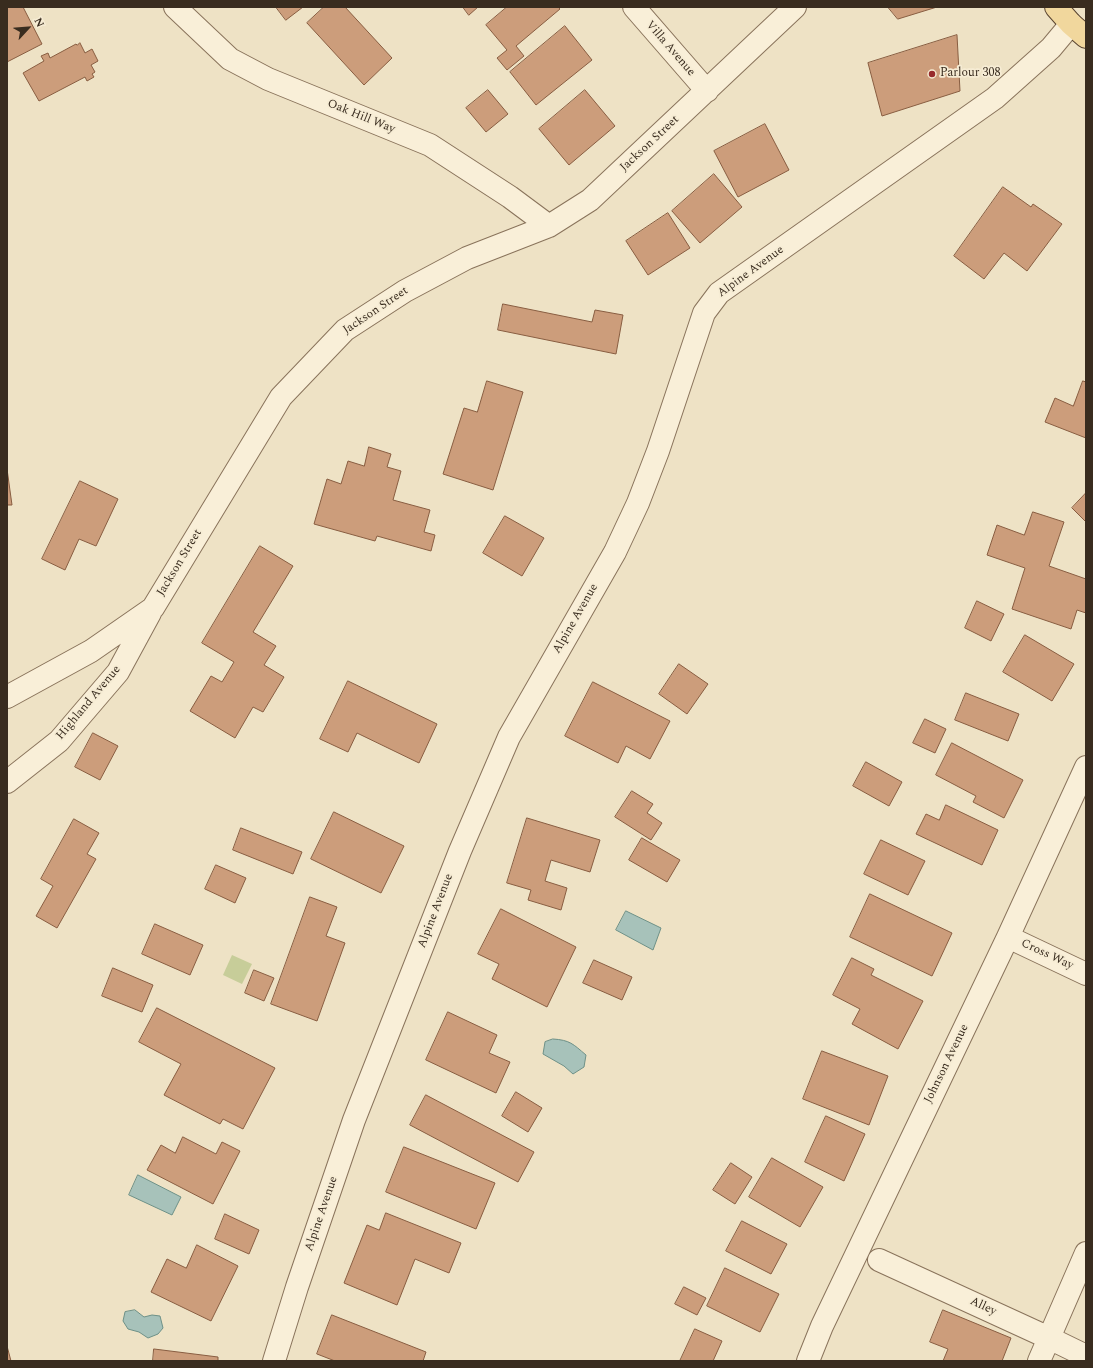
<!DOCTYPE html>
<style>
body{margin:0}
#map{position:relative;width:1093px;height:1368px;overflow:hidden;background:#eee2c5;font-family:Spectral,serif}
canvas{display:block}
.frame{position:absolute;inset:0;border:8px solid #392c1f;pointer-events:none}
.north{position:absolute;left:8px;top:8px;width:40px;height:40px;-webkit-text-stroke:3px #f6ecd4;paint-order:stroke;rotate:64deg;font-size:11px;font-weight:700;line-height:16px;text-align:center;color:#392c1f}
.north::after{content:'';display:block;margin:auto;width:14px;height:18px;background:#392c1f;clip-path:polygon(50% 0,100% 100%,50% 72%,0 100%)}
</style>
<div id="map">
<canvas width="1093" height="1368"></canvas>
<div class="frame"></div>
<div class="north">N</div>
</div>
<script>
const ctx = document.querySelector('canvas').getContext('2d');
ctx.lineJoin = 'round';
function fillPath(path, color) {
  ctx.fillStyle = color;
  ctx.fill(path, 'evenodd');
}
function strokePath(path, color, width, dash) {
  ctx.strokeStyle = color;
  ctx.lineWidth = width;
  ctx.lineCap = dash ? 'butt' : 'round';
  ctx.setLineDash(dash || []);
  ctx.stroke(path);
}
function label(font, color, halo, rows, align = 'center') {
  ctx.font = font + ' Spectral,serif';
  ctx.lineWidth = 3.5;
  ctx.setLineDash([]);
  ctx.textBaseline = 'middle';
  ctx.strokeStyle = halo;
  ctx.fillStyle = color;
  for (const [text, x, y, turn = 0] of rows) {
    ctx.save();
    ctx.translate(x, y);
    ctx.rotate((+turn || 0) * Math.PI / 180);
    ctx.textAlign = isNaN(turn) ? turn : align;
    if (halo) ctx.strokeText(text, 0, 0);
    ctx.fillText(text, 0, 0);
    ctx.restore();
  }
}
fillPath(new Path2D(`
 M232,955L252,964L242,984L223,975Z`), '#c7cd99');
const water = new Path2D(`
 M626,911L661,928L653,950L616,930Z
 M553,1039C570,1040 573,1044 586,1055L584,1067L573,1074L564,1066L543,1054L545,1042Z
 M138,1175L181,1197L172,1215L129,1195Z
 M135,1310L144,1317L152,1315L160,1316L163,1328L158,1334L148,1338L139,1332L128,1329L123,1321L125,1312Z`);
fillPath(water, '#a7c2ba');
strokePath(water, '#6d9087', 1);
const building = new Path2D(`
 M7,7H23L42,44L7,62Z
 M276,7H303L286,20Z
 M324,7H345L392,58L364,85L307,23Z
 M463,7H478L469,15Z
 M507,7H558L560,9L516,46L524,56L507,70L497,58L507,50L486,25Z
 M888,7H937L898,19Z
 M565,26L592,60L536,105L510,72Z
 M957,35L960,91L882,116L868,63Z
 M80,43L85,53L92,49L98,61L91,65L95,72L92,74L94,77L87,81L85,77L39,101L23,73L44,61L41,56L48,53L50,58L76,44L77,45Z
 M488,90L508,114L486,132L466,108Z
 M585,90L615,126L569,165L539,129Z
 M765,124L789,170L738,197L714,151Z
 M714,174L742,207L700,243L672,211Z
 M1003,187L1031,207L1033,204L1062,224L1027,271L1004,253L984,279L954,256Z
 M668,213L690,248L648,275L626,241Z
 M503,304L592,322L595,310L623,315L616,354L498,330Z
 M487,381L523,392L493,490L443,474L464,408L477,412Z
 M1083,381L1086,382V438L1045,422L1055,398L1073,406Z
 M369,447L391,454L387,467L401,471L393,500L430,510L424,532L435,535L431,551L377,536L375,541L314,524L327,479L341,484L348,461L364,466Z
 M7,469L12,505H7Z
 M80,481L118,499L96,546L79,539L65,570L42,559Z
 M1086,493V522L1072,508Z
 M1033,512L1064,522L1049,566L1086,579V613L1077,610L1071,629L1012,609L1025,568L987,555L997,525L1024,535Z
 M505,516L544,538L522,576L483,553Z
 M260,546L293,566L253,632L276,646L264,665L284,677L263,712L253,707L235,738L190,711L211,676L222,682L234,662L202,643Z
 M977,601L1004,614L991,641L965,628Z
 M1025,635L1074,664L1052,701L1003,672Z
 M679,664L708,684L687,714L659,694Z
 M348,681L437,724L419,763L357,733L348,752L320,739Z
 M593,682L670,721L650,759L626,746L618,763L565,736Z
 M966,693L1019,714L1008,741L955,720Z
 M925,719L946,729L935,753L913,743Z
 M93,733L118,746L100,780L75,767Z
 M952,743L1023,780L1004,818L973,802L976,796L936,775Z
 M866,762L902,782L889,806L853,786Z
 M632,791L653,804L647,813L662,823L651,840L615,817Z
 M946,805L998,830L982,865L916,834L926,814L939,820Z
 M334,812L404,846L381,893L311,859Z
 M527,818L600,840L590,872L551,860L545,881L567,888L561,910L528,900L531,890L507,883Z
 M74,819L99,833L87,854L96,859L57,928L36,916L53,886L41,879Z
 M241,828L302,852L293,874L233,850Z
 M642,838L680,860L667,882L629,860Z
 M881,840L925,861L908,895L864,874Z
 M216,865L246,878L235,903L205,889Z
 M870,894L952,933L932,976L850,937Z
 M310,897L337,907L326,936L345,943L317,1021L271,1004Z
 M501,909L576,947L547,1007L492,979L499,964L478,954Z
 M155,924L203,945L190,975L142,954Z
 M852,958L874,969L871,975L923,1001L898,1049L852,1024L860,1009L833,995Z
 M594,960L632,977L622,1000L583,983Z
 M113,968L153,985L142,1012L102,996Z
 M254,970L274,978L264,1001L245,993Z
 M157,1008L275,1068L243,1129L223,1119L220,1124L164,1095L181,1064L139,1042Z
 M448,1012L497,1035L489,1053L510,1062L496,1093L426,1060Z
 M822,1051L888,1076L869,1125L803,1099Z
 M516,1092L542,1108L528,1132L502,1116Z
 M426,1095L534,1152L518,1182L410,1125Z
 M826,1116L865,1134L844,1181L805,1162Z
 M183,1137L216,1154L222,1142L240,1151L213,1204L147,1170L161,1145L175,1153Z
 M404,1147L495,1183L476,1229L386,1192Z
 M772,1158L823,1187L800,1227L749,1197Z
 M731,1163L752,1177L735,1204L713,1190Z
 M386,1213L461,1243L449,1273L415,1259L397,1305L344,1283L367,1225L379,1230Z
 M225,1214L259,1230L249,1254L215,1239Z
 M742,1221L787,1244L771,1274L726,1251Z
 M197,1245L238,1266L211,1321L151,1292L167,1259L186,1268Z
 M725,1268L779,1294L760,1332L707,1306Z
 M684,1287L706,1298L697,1315L675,1304Z
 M943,1310L1011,1338L1002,1361H943L948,1349L930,1342Z
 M332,1315L426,1352L423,1361H335L317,1354Z
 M695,1329L722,1341L713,1361H680Z
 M7,1346L11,1361H7Z
 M154,1349L218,1357V1361H153Z`);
fillPath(building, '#cc9d7b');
strokePath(building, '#885d41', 1);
const minor = new Path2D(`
 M175,7L230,59L268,79L430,145L510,197L549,226
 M634,7L707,91
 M7,697L91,651L153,608L281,397L345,330L405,291L467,258L549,226L590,200L795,7
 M7,782L59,741L118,672L150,613
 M1008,937L1086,974
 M879,1260L1049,1338L1086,1356
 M274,1361L297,1287L354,1120L460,851L509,737L615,552L638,503L658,451L704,313L719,293L995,98L1051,48L1071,24
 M808,1361L822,1326L1008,937L1086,767
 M1039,1361L1086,1253`);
const major = new Path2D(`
 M1056,7L1071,24L1086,37`);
strokePath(minor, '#89735b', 24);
strokePath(major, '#57422f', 24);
strokePath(minor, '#f9efd8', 22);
strokePath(major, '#f1d79d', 22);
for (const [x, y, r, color] of [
 [932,74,4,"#982b2c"]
]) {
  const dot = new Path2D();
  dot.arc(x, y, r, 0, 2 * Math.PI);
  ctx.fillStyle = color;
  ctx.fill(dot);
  strokePath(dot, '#f6ecd4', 1.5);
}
label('12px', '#392c1f', '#f6ecd4', [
 ["Villa Avenue",670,49,49],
 ["Oak Hill Way",361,117,22],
 ["Jackson Street",650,144,-43],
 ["Alpine Avenue",751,272,-36],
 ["Jackson Street",376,311,-34],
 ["Jackson Street",180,563,-59],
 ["Alpine Avenue",576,619,-60],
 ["Highland Avenue",89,703,-50],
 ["Alpine Avenue",436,911,-69],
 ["Cross Way",1047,955,25],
 ["Johnson Avenue",947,1064,-64],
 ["Alpine Avenue",322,1214,-71],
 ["Alley",983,1307,25]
]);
label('12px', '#392c1f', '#f6ecd4', [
 ["Parlour 308",940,74]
], 'left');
</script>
